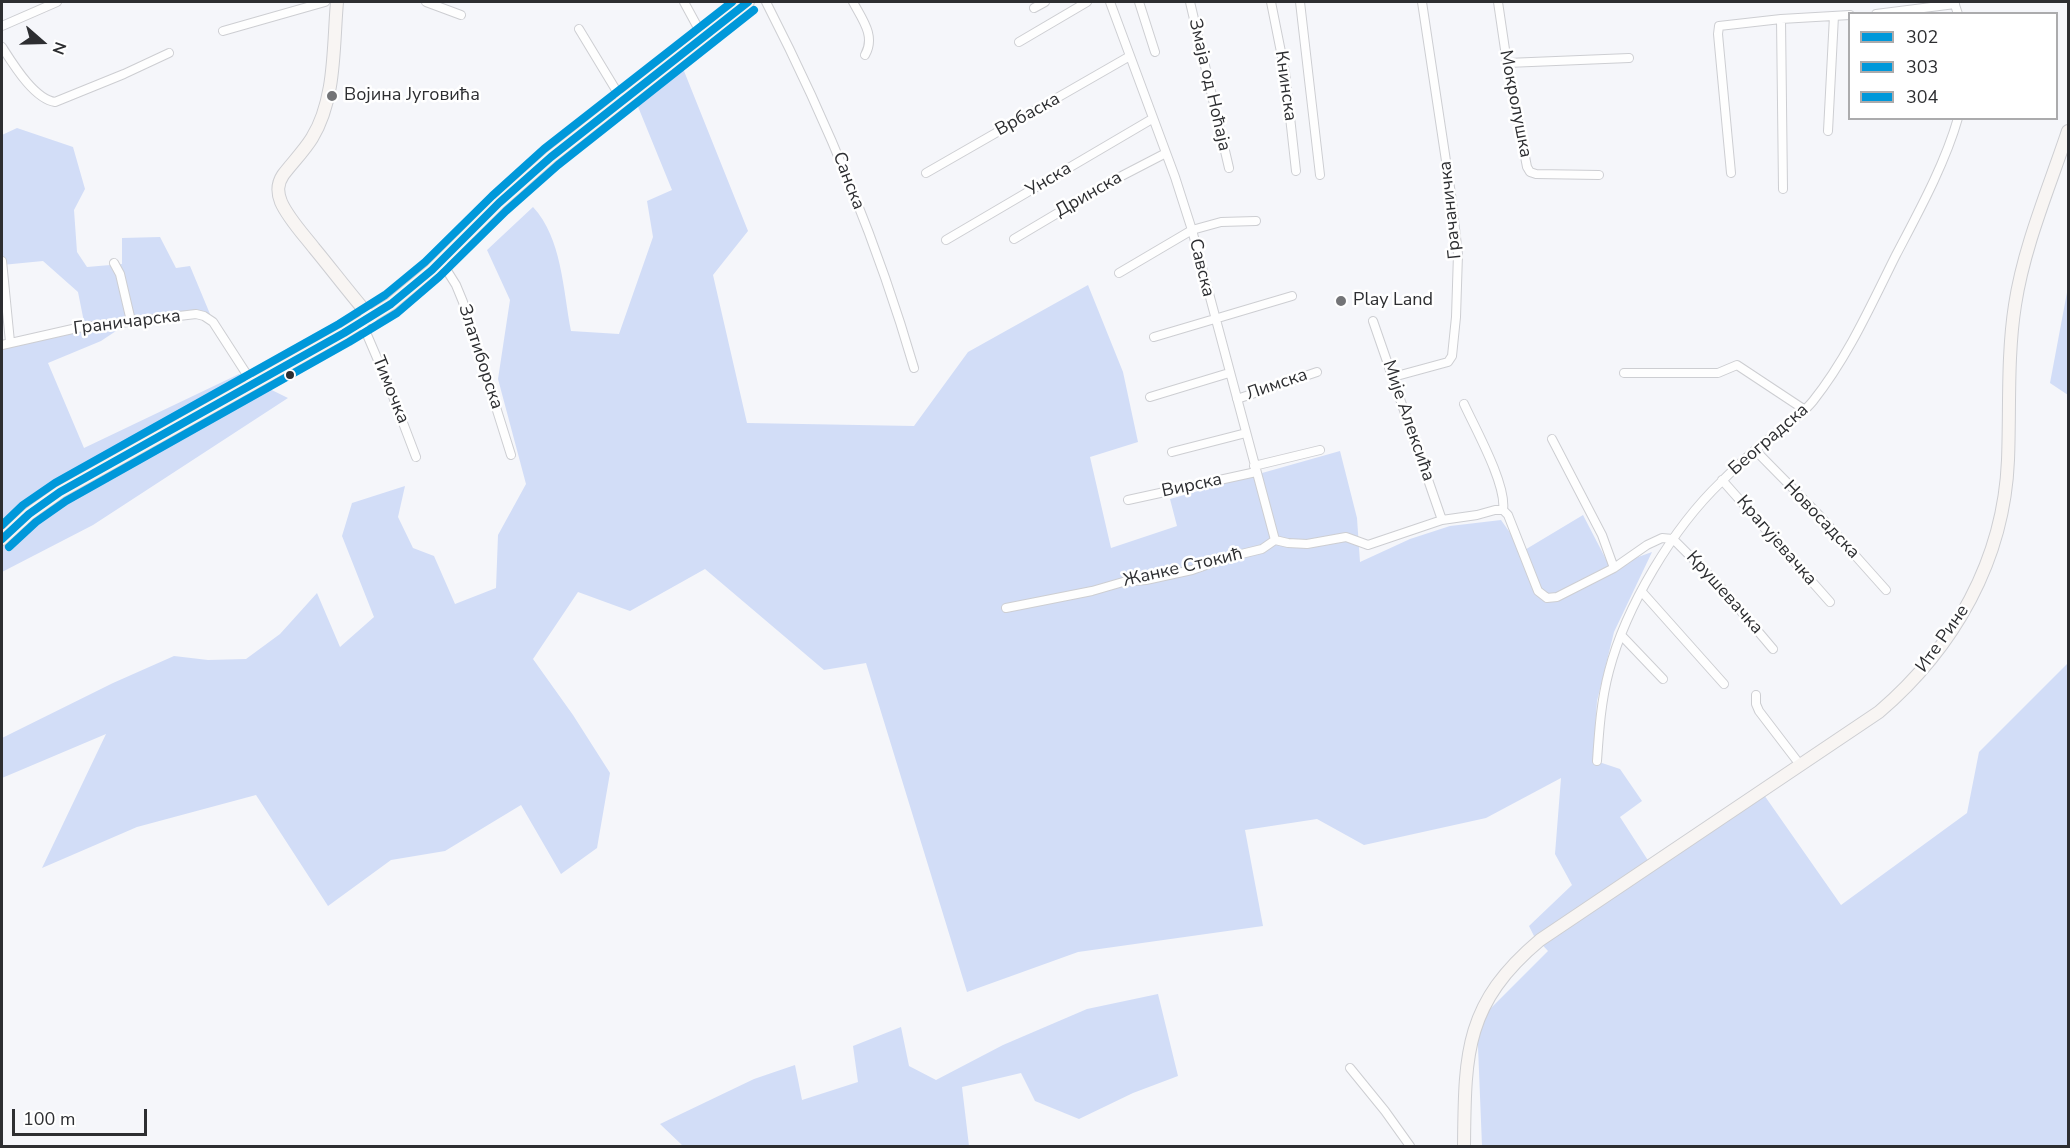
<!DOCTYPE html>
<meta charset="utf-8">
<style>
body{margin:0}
#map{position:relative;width:2070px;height:1148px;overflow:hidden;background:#f5f6fa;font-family:"Nunito Sans",sans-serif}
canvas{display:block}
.frame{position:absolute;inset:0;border:3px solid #2d2e31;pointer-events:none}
.legend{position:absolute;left:1848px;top:12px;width:210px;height:108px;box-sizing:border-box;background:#fff;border:2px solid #ababad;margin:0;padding:8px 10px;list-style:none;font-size:18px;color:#2d2e31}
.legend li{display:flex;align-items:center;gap:12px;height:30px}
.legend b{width:30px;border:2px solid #ababad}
.north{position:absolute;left:12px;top:12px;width:60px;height:60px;-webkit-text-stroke:4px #fff;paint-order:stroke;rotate:110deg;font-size:16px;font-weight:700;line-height:24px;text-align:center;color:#2d2e31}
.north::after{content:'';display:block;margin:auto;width:21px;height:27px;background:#2d2e31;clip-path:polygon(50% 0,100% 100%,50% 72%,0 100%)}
.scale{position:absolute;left:12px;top:1109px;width:135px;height:27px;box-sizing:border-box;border:3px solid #2d2e31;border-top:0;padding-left:8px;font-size:18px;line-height:21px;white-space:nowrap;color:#2d2e31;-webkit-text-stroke:4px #fff;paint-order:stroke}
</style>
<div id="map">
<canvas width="2070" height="1148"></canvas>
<div class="frame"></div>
<ul class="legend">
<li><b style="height:8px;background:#0098da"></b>302</li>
<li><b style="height:8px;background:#0098da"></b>303</li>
<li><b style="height:8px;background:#0098da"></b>304</li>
</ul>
<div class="north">N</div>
<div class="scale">100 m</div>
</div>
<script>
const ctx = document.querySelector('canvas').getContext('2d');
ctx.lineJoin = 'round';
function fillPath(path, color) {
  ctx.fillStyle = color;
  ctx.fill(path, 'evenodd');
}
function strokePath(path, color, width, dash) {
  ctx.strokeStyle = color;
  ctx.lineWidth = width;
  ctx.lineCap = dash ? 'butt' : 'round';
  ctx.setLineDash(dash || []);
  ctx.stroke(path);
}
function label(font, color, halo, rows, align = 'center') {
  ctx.font = font + ' "Nunito Sans",sans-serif';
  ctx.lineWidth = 5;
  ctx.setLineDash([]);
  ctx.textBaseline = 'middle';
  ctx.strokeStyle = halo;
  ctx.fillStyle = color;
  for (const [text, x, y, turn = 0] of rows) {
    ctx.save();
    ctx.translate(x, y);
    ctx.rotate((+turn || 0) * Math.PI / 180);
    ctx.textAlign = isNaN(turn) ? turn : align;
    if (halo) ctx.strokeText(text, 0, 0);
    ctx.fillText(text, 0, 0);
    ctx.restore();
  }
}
fillPath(new Path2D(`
 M678,56L748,231L713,275L747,423L914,426L968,352L1088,285L1123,372L1138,442L1090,457L1111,548L1177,526L1170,499L1340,451L1357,518L1360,562L1410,539L1450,526L1501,520L1523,551L1583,515L1610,567L1652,552L1614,632L1597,701L1593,760L1620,769L1642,801L1620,817L1651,865L1762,792L1841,905L1967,813L1979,752L2068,663V1146H1482L1477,1022L1548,951L1534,936L1529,926L1572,885L1555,854L1561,778L1486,818L1364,845L1317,819L1245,830L1263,926L1078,952L967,992L866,663L824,670L705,569L630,611L578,592L533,659L573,715L610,773L597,848L561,874L521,805L445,851L391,860L328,906L256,795L137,827L42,868L106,734L2,778V738L113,683L174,656L208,660L246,659L280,634L317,593L340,647L374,617L342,536L352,503L405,486L398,517L413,548L434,556L455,604L496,588L498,535L526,484L498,379L510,300L487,250L533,207C562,238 563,290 571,331L619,334L653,237L647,201L672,190L632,92Z
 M17,128L73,147L85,189L74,210L77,252L87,267L122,264V238L160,237L176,268L190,266L210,314L128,323L101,341L48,363L84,448L239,374L288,398L93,525L2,572V345L85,327L78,292L43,261L2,265V135Z
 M2068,287V395L2050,383Z
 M1158,994L1178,1076L1133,1093L1079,1119L1035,1101L1021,1073L962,1087L969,1146H683L660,1124L754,1079L795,1065L802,1100L858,1082L853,1046L901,1027L909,1066L936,1080L1003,1045L1087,1009Z`), '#d2ddf7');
const street = new Path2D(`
 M426,2L461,15
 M684,2L703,37
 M766,2C826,119 877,241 914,368
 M853,2C862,19 876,36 865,55
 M1110,2L1175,177L1192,230L1275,540
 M1139,2L1155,52
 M1190,2L1229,168
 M1271,2L1285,72L1296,171
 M1300,2L1320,175
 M1498,2L1507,63L1527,167L1530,172L1536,174L1599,175
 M1954,2L1958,14
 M1034,8L1045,2
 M1876,14L1955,4
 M1781,19L1783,189
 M2,26L57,2
 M579,29L622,100
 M223,31L325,2
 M1019,42L1087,2
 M2,47C13,64 34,99 55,102L124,74L169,53
 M1507,63L1629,58
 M1828,131L1834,16
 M926,173L1130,56
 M1731,173L1718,34L1719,26L1781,19L1850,15
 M1014,239L1110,182L1166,153
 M946,240L1152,119
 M2,261L10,342
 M441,261L456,285L463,302L511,455
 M114,263L120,274L131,321
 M1119,273L1192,230L1221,222L1256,221
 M1373,321L1442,520
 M362,323L389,386L416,457
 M1154,337L1292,296
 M2,345L77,328L196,314L204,316L213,322L253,384
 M1624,373H1718L1737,365L1805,410
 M1393,377L1448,362L1452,356L1456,317L1458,254L1451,194L1422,2
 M1150,397L1229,373
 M1237,399L1317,372
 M1464,404C1475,428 1507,485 1503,510
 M1552,439L1602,535L1614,568
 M1755,450L1819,515L1886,590
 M1172,452L1246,433
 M1254,466L1320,450
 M1722,480L1830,602
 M1128,500L1256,472
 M1503,510L1508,515L1538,591L1547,598L1557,597L1614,568L1647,545L1662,538L1673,539
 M1673,539L1718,584L1773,649
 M1642,592L1724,684
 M1006,608L1092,591L1123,582L1146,580L1192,570L1229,557L1262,549L1275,540L1288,543L1307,544L1346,537L1368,545L1442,520L1477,515L1495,510H1503
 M1621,635L1663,679
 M1756,695V704L1759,711L1801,766
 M1597,761C1599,731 1601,701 1609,671C1626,606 1673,528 1721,482C1735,468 1749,454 1765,442C1781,429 1800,417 1813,401C1848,357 1871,305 1896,255C1918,213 1945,164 1958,118
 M1350,1068L1385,1111L1410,1146`);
const secondary = new Path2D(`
 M337,2C333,46 336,99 312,138C304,151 292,163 283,175C277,184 277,192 281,202C288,218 303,234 314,248C333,271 351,295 371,318
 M2,539L29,514L60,492L344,333L391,304L432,270L499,203L551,157L748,2
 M1464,1146C1465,1054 1464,1004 1540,940L1879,712C1954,648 2004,560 2008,460C2010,409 2007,356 2015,305C2024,246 2049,188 2068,131`);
strokePath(street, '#cdced2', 10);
strokePath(secondary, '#cdced2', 14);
strokePath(street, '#fefefe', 8);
strokePath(secondary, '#f8f5f3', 12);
strokePath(new Path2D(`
 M2,539L29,514L60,492L344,333L391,304L432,270L499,203L551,157L748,2`), '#0098da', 8);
strokePath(new Path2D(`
 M9,547L36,522L66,501L349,342L397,313L439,277L506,211L558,165L754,10`), '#0098da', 8);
strokePath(new Path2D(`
 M2,525L23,505L55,483L339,324L385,295L425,262L492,196L544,149L732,2`), '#0098da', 8);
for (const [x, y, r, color] of [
 [332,96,6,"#737477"],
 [1341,301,6,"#737477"],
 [290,375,5,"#2d2e31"]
]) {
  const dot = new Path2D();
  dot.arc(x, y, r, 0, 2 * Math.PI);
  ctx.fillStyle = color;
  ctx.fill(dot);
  strokePath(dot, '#fff', 2);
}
label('18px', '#2d2e31', '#fff', [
 ["Змаја од Ноћаја",1209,85,77],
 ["Книнска",1285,86,82],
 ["Мокролушка",1515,104,79],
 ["Врбаска",1028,115,-29],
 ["Унска",1049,180,-31],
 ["Санска",848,181,69],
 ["Дринска",1089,195,-30],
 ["Грачаничка",1451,210,-96],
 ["Савска",1201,268,76],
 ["Граничарска",127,323,-7],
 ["Златиборска",480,357,72],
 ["Лимска",1277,385,-19],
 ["Тимочка",390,390,68],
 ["Мије Алексића",1408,421,71],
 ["Београдска",1769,440,-41],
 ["Вирска",1192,486,-12],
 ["Новосадска",1821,520,46],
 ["Крагујевачка",1776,541,49],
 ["Жанке Стокић",1183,568,-13],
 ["Крушевачка",1724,593,48],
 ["Ите Рине",1943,639,-55]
]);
label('18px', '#2d2e31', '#fff', [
 ["Војина Југовића",344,96],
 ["Play Land",1353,301]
], 'left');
</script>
